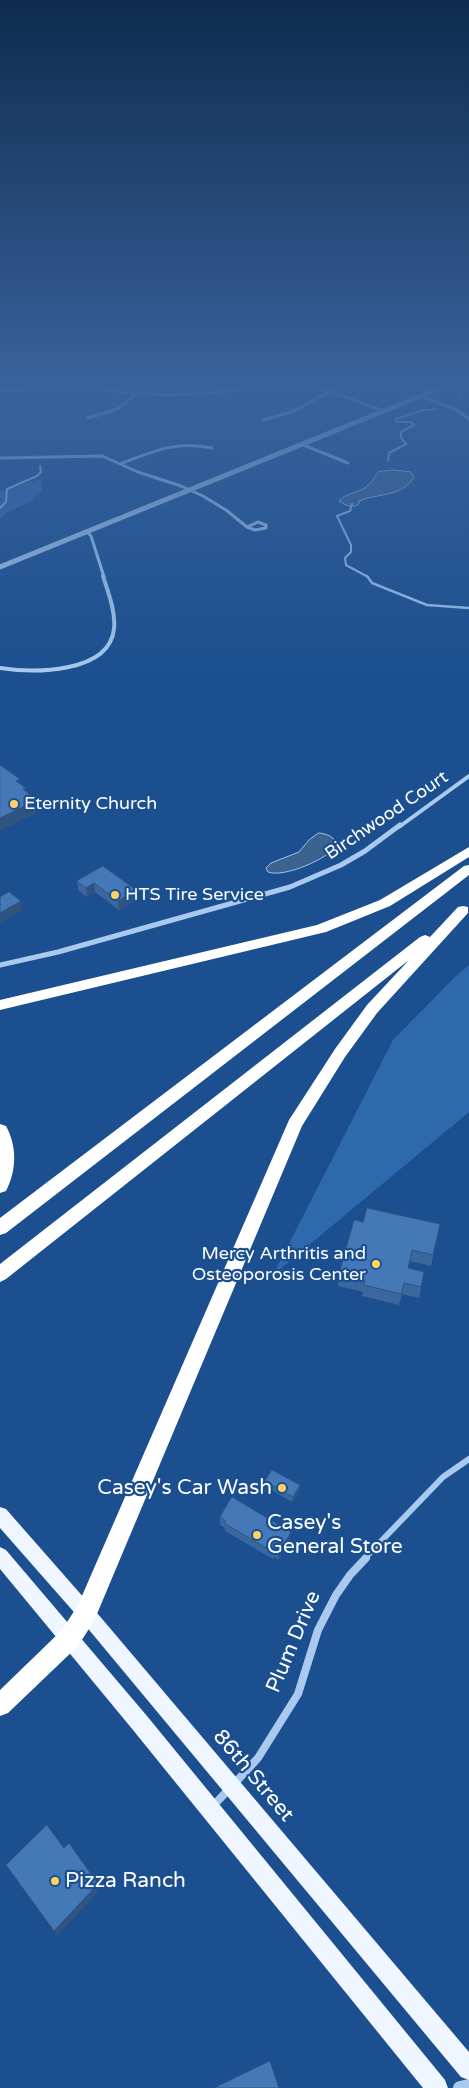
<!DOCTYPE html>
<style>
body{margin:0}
canvas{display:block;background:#1b4f8f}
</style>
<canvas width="469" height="2088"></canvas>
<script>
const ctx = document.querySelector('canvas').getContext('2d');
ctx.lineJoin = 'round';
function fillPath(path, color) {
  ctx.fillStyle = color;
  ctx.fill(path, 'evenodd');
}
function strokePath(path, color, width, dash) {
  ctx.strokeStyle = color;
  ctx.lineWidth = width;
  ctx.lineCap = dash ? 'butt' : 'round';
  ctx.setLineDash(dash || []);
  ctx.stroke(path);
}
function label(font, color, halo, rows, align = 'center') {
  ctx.font = font + ' "Varela Round",sans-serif';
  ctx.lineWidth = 4.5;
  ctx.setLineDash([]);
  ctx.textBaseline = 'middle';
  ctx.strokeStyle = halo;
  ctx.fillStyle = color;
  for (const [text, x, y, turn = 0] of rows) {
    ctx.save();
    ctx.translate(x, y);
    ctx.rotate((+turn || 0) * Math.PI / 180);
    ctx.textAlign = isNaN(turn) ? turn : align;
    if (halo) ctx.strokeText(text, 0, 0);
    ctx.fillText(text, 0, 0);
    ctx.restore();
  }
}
fillPath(new Path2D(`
 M41,479L42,491L32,501L6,513L0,519V492Z
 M469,965V1112L273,1275L393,1040L455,977Z`), '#2e69ad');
const water = new Path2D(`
 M393,470L411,472L414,477C403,497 378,493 359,501V504C351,509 346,505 339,501C346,493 353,494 361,490C370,486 373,479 378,472Z
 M319,833C327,834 336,837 337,846C327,859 284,878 268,872L266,868L271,863L299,852L309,840Z`);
fillPath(water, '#3c6290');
strokePath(water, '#9cc4f0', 1);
strokePath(new Path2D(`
 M0,391L40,390L58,387
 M459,396L463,389
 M388,460L389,453L406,444L401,438V432L414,425L411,422H396V419L424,410L436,409
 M352,504L350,511L337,516L351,545V552L345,558L346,565L368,577
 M0,508L6,502L7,489L37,476L41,472L40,466`), '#9cc4f0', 2);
strokePath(new Path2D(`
 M367,576L372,583L427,605L469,608`), '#9cc4f0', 2.5);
strokePath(new Path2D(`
 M65,382C112,394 160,397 209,393C236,391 264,384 292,385C324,387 354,400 383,411
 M421,396L455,409L469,419
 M88,418L120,408L135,394
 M264,420L294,411L325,394L355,382
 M301,444L348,463
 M0,458L102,456L138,472L181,486L203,496L226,510L247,527
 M120,464C151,452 178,440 212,448
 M258,522L266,525V528L255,530L247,527Z
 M86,531L91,536L104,577`), '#a9c9ee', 3);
strokePath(new Path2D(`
 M0,668C33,673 109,674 114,629C116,612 108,592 103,576
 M399,827L469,776`), '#a9c9ee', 4);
strokePath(new Path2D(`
 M0,965L58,952L290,887L341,865L365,851L400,825`), '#a9c9ee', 5);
strokePath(new Path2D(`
 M364,1559L443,1477L469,1459`), '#a9c9ee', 6);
strokePath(new Path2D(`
 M235,1783L258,1758L298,1694L318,1630L336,1595L350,1575L366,1558
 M213,1806L229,1789`), '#a9c9ee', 8);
strokePath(new Path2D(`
 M0,567L455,382`), '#a9c9ee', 5);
strokePath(new Path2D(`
 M460,2088L469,2086`), '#a9c9ee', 14);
fillPath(new Path2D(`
 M0,1507L6,1509L92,1607L469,2052V2080L461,2077L80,1619L0,1528Z
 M0,1547L6,1550L147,1716L445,2080L448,2088H423L133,1730L0,1569Z`), '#f0f6ff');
fillPath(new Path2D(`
 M469,847V857L390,906L326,932L0,1010V1000L317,925L380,900Z
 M469,865V875L6,1233L0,1235V1218L464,866Z
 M463,906L468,907V913L377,1013L345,1057L302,1126L94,1621L78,1646L8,1713L0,1716V1690L62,1630L78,1605L289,1120L335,1049L367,1005L409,960L6,1279L0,1282V1264L420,937L425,935L430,937L458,907Z
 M0,1124L6,1126C17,1146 17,1170 6,1191L0,1193Z`), '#fff');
fillPath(new Path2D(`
 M77,881L136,890L137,899L119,910L95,892L87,897L78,890Z
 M363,1222L440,1224L431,1266L410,1261L408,1268L424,1272L419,1298L402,1294L399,1305L362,1296L363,1292L338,1286L339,1274Z
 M265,1481L300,1490L292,1502L265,1486Z
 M220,1517L290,1539L278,1560L274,1557L273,1559L225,1531L224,1527L220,1525Z`), '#3a679d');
fillPath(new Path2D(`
 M26,788L27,796L30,795L31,803L35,801L36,813L0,831V818L23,789Z
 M94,883L95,892L87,897L86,888Z
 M136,890L137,899L119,910L118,901Z
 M21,901L22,910L0,923V913Z
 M300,1485V1490L292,1502L293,1497Z
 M291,1532L290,1539L278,1560L279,1553Z
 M98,1884L100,1890L57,1936L54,1931Z`), '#305480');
const building = new Path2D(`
 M0,765L20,779L16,781L26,788L23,789L30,795L27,796L35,801L0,818Z
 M103,866L136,890L118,901L94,883L86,888L77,881Z
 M9,892L21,901L0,913V897Z
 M367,1208L440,1224L433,1255L412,1250L408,1268L424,1272L421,1287L404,1283L401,1294L364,1285L365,1281L339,1274L354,1220L363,1222Z
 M272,1470L300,1485L293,1497L265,1481Z
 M232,1497L291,1532L279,1553L274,1550L273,1552L224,1523L226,1521L220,1517Z
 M47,1825L64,1848L69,1843L98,1884L54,1931L6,1865Z
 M270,2061L279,2088H214Z`);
fillPath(building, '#4478b7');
strokePath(building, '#305480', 1);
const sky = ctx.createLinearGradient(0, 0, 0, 674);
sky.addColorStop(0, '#0f2b4f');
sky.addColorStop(0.57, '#39639b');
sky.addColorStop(1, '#39639b00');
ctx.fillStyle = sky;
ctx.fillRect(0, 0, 469, 674);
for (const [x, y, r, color] of [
 [14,804,5,"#ffd166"],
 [115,895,5,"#ffd166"],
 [376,1264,5,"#ffd166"],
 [282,1488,5,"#ffd166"],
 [257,1535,5,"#ffd166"],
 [55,1881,5,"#ffd166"]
]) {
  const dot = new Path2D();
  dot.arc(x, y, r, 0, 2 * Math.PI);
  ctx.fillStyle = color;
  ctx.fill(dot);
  strokePath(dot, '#1b4f8f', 2);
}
label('18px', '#fff', '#1b4f8f', [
 ["Eternity Church",24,804],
 ["HTS Tire Service",125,895],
 ["Mercy Arthritis and",366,1254,"right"],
 ["Osteoporosis Center",366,1275,"right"]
], 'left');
label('18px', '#fff', '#1b4f8f', [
 ["Birchwood Court",387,816,-34]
]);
label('21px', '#fff', '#1b4f8f', [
 ["Casey's Car Wash",272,1488,"right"],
 ["Casey's",267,1523],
 ["General Store",267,1547],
 ["Pizza Ranch",65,1881]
], 'left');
label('21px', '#fff', '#1b4f8f', [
 ["Plum Drive",294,1642,-67],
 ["86th Street",253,1776,50]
]);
</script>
